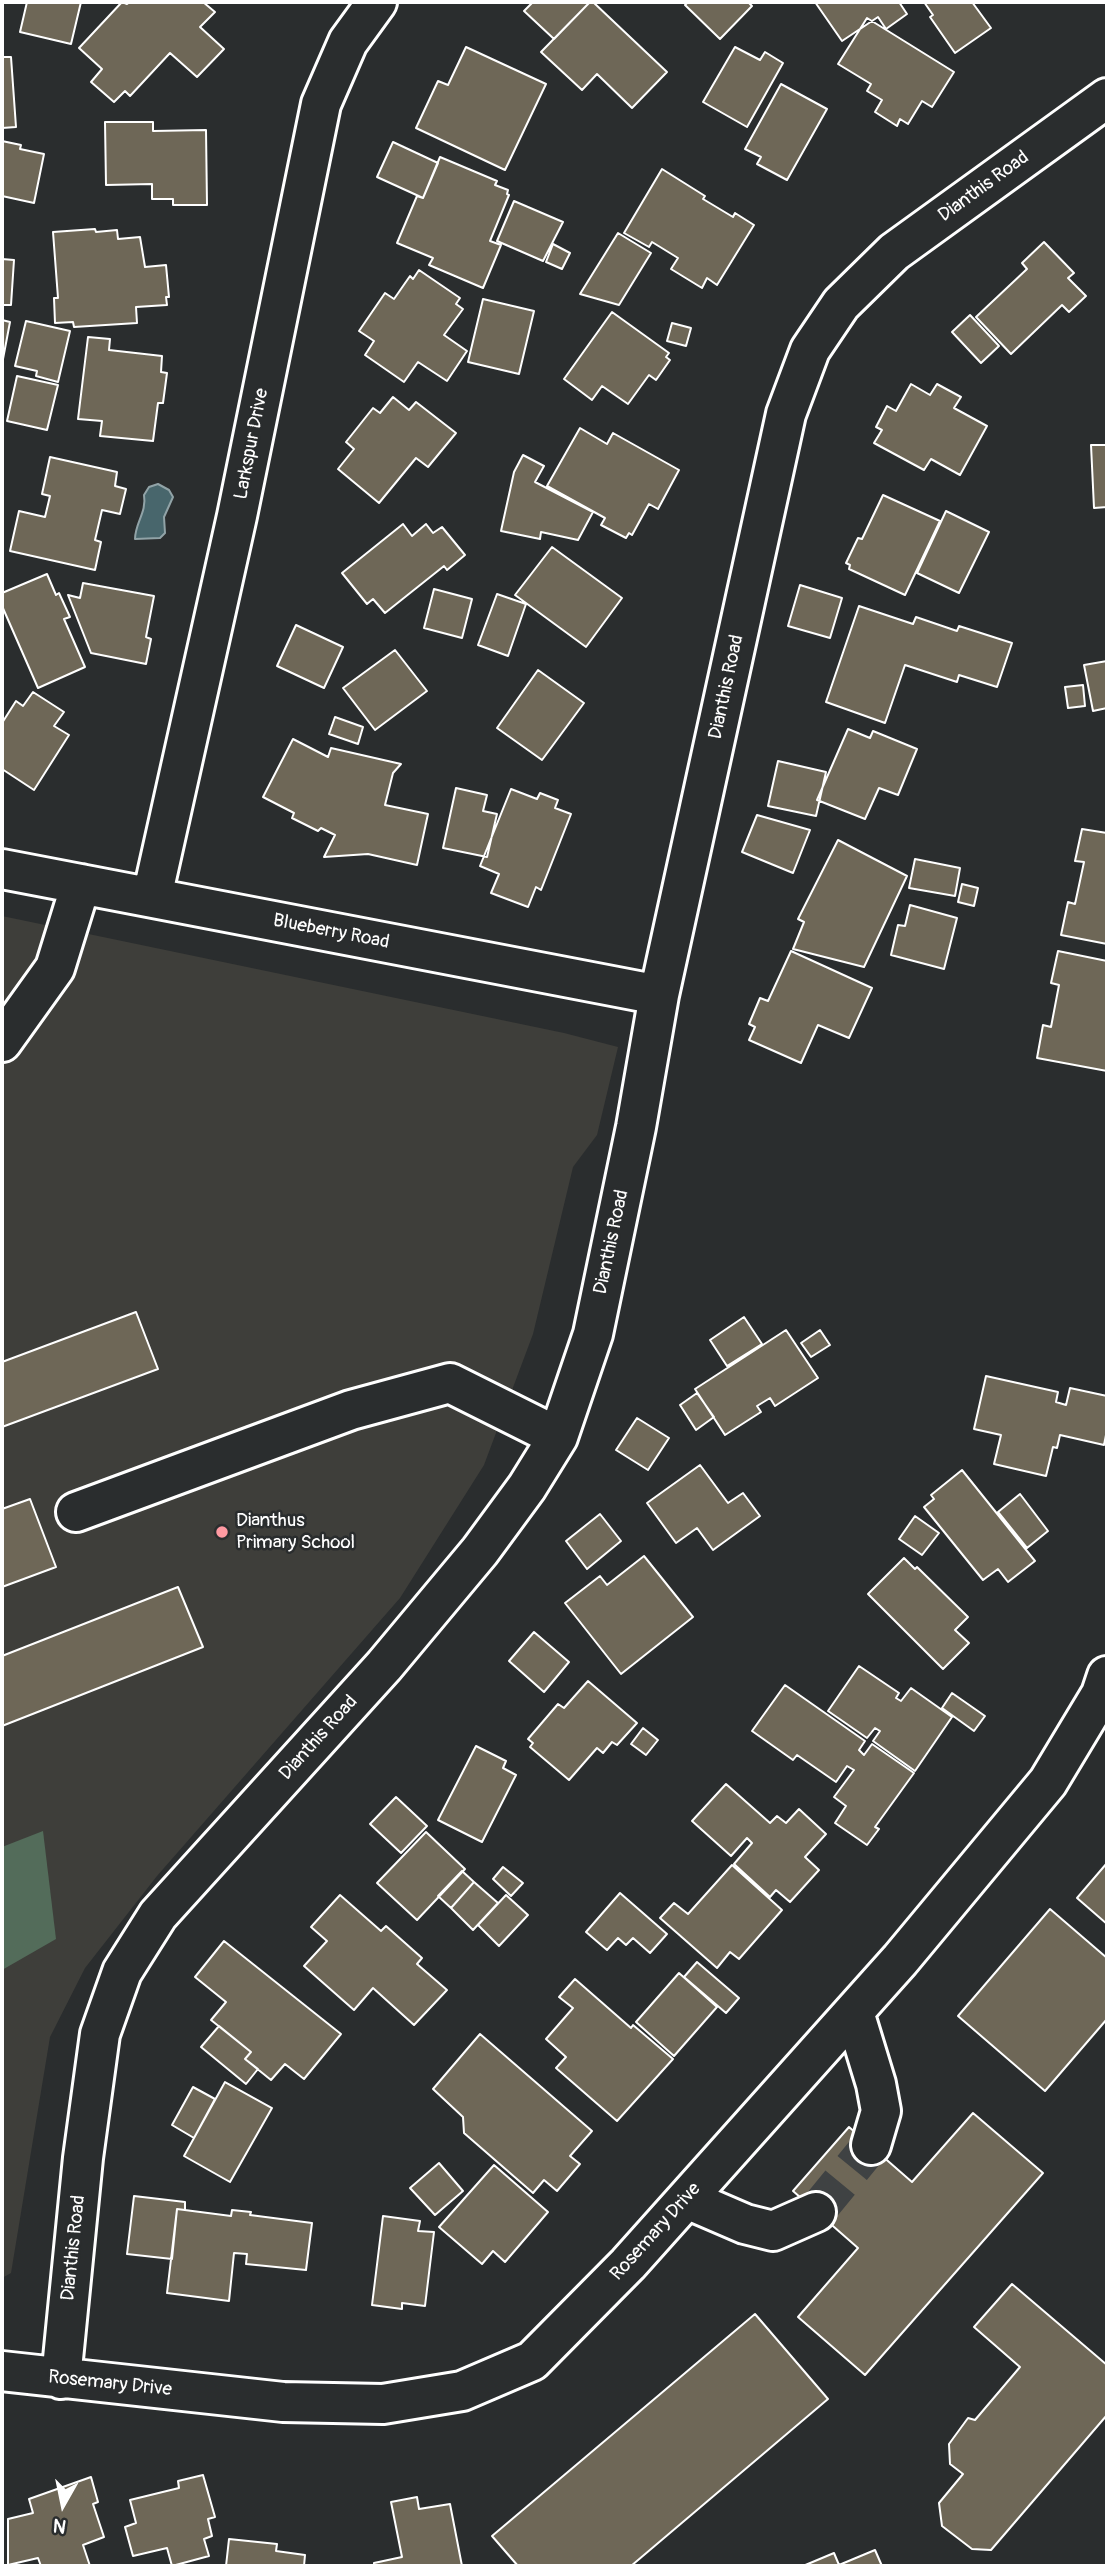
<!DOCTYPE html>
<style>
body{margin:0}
#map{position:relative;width:1109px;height:2568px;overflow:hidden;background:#2a2d2e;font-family:Pangolin,sans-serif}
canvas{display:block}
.frame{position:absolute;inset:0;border:4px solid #fff;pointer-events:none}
.north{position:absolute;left:28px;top:2470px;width:70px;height:70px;-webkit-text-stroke:5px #2a2d2e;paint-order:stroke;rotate:189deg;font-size:19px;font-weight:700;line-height:28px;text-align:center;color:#fff}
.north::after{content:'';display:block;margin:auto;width:24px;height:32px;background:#fff;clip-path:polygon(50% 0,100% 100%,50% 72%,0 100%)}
</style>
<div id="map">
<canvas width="1109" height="2568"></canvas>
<div class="frame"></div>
<div class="north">N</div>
</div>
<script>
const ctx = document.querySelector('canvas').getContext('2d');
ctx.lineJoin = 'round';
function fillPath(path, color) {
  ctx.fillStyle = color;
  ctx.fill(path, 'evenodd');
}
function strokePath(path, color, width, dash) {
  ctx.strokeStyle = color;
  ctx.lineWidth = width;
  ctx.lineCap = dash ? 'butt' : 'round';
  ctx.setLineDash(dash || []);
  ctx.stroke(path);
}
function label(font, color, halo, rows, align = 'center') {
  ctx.font = font + ' Pangolin,sans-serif';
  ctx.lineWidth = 5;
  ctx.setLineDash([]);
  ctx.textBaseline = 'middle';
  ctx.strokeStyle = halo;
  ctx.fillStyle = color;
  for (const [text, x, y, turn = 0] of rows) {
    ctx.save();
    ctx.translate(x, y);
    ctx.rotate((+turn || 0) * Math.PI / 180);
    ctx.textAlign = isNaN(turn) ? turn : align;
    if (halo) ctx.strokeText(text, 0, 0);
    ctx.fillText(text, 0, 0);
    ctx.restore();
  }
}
fillPath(new Path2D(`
 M2,916L564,1033L618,1047L597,1135L573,1167L533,1334L484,1465L400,1598L157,1876L85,1968L50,2037L11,2273L2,2278Z`), '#3e3e3a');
fillPath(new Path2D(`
 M43,1831L56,1939L2,1970V1847Z`), '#536c5a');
const water = new Path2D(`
 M158,484L169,490L173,497L164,517L165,533L160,538L135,539C135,523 147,512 144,495L149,487Z`);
fillPath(water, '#48666c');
strokePath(water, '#91a3a7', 2);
const building = new Path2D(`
 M27,2H81L71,44L20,32Z
 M122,2L127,4L130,2H203L215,12L200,27L224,49L197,77L170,53L130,96L125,91L114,102L91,82L102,69L79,48Z
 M533,2H585L588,4L554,39L524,11Z
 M590,2H593L667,72L632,108L597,74L582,90L541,52Z
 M688,2H748L752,6L720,39L685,5Z
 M815,2H899L907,14L886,29L878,17L842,41Z
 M924,2H972L991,28L955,53L930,17L933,15Z
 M867,18L954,72L932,107L922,101L908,124L900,119L897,126L875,112L882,100L867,91L871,84L838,64Z
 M466,47L546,84L505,170L416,128L438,81L448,85Z
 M735,47L760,60L765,52L783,63L747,127L703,102Z
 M2,57H11L16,127L2,128Z
 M781,84L827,109L787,180L757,164L761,157L745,149Z
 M105,122H153V131L206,130L207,205H173V199H152V184L106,185Z
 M2,141L21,145L20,149L44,154L34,203L2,196Z
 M393,142L438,163L423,198L377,177Z
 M440,157L497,181L495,185L508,190L507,194L509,195L490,241L501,245L483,288L429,265L433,258L397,243L417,196L423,198Z
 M662,169L705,196L703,199L733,217L735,213L754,225L717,285L707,278L702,288L671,269L678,258L652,242L649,247L624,233Z
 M514,201L563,222L543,261L497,241Z
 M95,229L96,232L117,230L118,239L140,237L145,267L166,265L169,297H166L167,305L136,307L137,323L74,327L73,322L55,323L54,298H58L53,232Z
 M618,233L651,253L619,305L580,294Z
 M1044,242L1074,273L1068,278L1086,296L1069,312L1062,305L1011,354L976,317L1027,269L1022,263Z
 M553,244L570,253L562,269L546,262Z
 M2,259L14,260L11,305H2Z
 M419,270L460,298L456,304L463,309L444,335L467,351L447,381L418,362L404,382L365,355L374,341L359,331L385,293L394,299L410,276L413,279Z
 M483,299L534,311L519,374L468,362Z
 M612,312L669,353L666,357L670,360L656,380L649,375L628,404L602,386L592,400L564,379Z
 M970,315L999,346L981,363L952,332Z
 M2,320L10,322L3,359H2Z
 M26,321L70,331L58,382L36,376L37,371L15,366Z
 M672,323L691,328L686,346L667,341Z
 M88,337L110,339L109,350L162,356L161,372L167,373L163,403H158L153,441L100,436L102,421L78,419Z
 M17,376L58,385L47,430L7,421Z
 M911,384L930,395L937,384L961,397L954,408L987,426L960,475L931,459L924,470L874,443L882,430L876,427L887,406L896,411Z
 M393,397L409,410L416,402L456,433L428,467L416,458L379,503L338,469L354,449L346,442L373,408L380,413Z
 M580,428L607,444L613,433L679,470L658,509L649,504L632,535L629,533L626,538L601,525L605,518L547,486Z
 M1091,445H1107V507L1094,508Z
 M523,455L544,466L535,482L593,512L578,540L541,532L540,539L501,531L514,472Z
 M50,457L117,472L115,486L126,489L120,514L102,510L95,540L101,542L95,570L10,551L19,511L45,517L50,496L42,494Z
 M883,495L940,521L905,595L849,569L850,565L846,563L858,538L862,539Z
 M946,511L989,532L959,593L917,573Z
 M403,524L412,536L426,524L433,533L442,527L465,555L447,570L444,566L385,613L373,599L367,604L342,573Z
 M552,547L622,598L586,647L515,595Z
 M47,574L56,595L59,593L70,617L64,619L85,667L38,688L2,606V593Z
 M83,583L154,596L146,637L151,639L146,664L91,653L68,595L80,598Z
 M800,585L842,598L830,638L788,626Z
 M434,589L472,599L462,638L424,628Z
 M497,594L526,604L508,656L478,645Z
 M859,606L913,624L916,617L957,631L959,626L1012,643L997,687L959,675L957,682L905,665L885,723L826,702Z
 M296,625L343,647L324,688L277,666Z
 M395,650L427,691L375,730L343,688Z
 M1107,661V708L1093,711L1084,665Z
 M538,670L584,703L542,760L497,728Z
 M1083,685L1085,706L1068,708L1065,687Z
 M33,692L64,712L54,726L69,735L34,790L2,769V723L16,701L23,706Z
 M335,717L363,727L358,744L329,734Z
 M848,729L870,738L873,731L917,749L898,795L879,788L865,819L817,800Z
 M293,739L328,757L331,748L401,764L393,773L385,805L428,814L417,865L368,854L324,857L335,835L321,828L318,831L292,818L294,813L263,797Z
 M778,761L826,772L816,816L768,806Z
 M456,788L487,795L483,811L497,814L487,857L443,848Z
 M511,789L537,799L540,793L558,800L555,808L571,814L541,890L536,887L528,907L491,893L499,874L480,866Z
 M757,815L810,830L793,873L742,852Z
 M1082,829L1107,833V944L1061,935L1068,902L1075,904L1084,862L1075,861Z
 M838,840L907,876L864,967L793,949L804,922L798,919Z
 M915,859L960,868L955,896L909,888Z
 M962,884L978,888L974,906L958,902Z
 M910,905L957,918L944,969L891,955L898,925L905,926Z
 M791,951L872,988L849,1038L818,1025L801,1063L749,1040L755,1027L749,1024L760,998L768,1001Z
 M1058,951L1107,961V1071L1037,1058L1043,1025L1051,1027L1059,985L1051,983Z
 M136,1312L158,1369L2,1427V1362Z
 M744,1317L762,1344L727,1366L710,1340Z
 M786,1330L818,1378L775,1406L770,1398L757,1406L761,1412L725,1435L695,1389Z
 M820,1330L830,1345L811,1357L801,1343Z
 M986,1376L1058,1392L1056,1402L1066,1405L1070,1388L1107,1396V1430L1104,1445L1060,1435L1057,1448L1053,1447L1046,1476L994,1464L1001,1435L974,1429Z
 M697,1393L714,1417L696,1430L680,1405Z
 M637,1418L669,1438L648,1470L616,1450Z
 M700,1465L728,1503L743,1493L760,1516L713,1550L697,1528L676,1543L647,1503Z
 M962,1470L1035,1561L1008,1582L998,1569L983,1580L924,1507L934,1499L931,1495Z
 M1020,1494L1048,1531L1027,1548L998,1512Z
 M30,1499L56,1567L2,1587V1509Z
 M600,1514L621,1541L587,1569L566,1541Z
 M915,1516L939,1533L922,1555L899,1539Z
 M644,1556L693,1617L621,1674L565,1603L600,1576L607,1585Z
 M904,1558L915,1569L917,1567L968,1617L955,1630L969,1643L943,1669L868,1594Z
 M178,1587L203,1647L2,1726V1656Z
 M534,1632L569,1662L544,1692L509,1661Z
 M859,1666L899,1693L896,1698L901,1701L911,1688L952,1717L915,1771L873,1741L880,1731L875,1728L867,1738L828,1711Z
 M588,1681L637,1723L617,1745L612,1742L603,1753L597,1748L569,1780L530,1747L533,1743L528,1739L558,1704L564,1708Z
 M785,1685L865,1741L859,1750L864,1755L872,1744L914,1773L875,1827L879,1829L867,1845L835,1823L846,1806L834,1797L854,1770L847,1766L836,1782L797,1755L793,1760L752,1731Z
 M952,1693L985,1716L974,1731L942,1708Z
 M643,1728L658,1740L646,1755L631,1744Z
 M476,1746L506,1761L503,1768L516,1775L482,1842L438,1820Z
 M726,1784L770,1823L777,1816L786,1823L799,1809L826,1834L805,1857L819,1870L790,1902L776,1890L770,1897L734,1864L752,1843L747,1838L731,1856L692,1821Z
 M396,1797L427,1826L401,1853L370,1824Z
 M426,1832L465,1869L417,1920L377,1883Z
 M1107,1863V1924L1077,1898Z
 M732,1865L782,1910L739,1959L730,1952L717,1968L660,1918L674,1903L688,1914Z
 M503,1867L523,1883L511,1896L493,1879Z
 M462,1871L474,1882L451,1908L438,1896Z
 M474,1882L498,1903L473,1930L451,1908Z
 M620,1893L667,1934L650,1953L633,1938L626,1945L618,1938L607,1950L586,1932Z
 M340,1895L381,1931L386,1926L422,1958L417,1964L447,1990L414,2025L373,1988L354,2010L304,1966L327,1941L311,1927Z
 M506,1895L528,1915L499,1946L478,1925Z
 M1050,1909L1107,1958V2019L1045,2091L958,2016Z
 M224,1941L341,2034L304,2079L285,2064L271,2080L245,2059L251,2052L211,2020L226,2002L195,1977Z
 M697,1962L739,1998L726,2013L684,1977Z
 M679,1973L717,2007L674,2056L636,2022Z
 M575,1979L631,2028L633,2025L673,2059L617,2121L556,2068L566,2057L546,2039L573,2008L559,1997Z
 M219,2026L251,2052L245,2059L258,2069L246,2084L201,2047Z
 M480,2034L592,2131L570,2156L580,2164L557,2191L544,2180L533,2193L464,2133L463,2117L433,2089Z
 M225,2082L272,2108L230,2182L184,2156Z
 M193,2087L215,2099L194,2138L172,2125Z
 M973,2113L1043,2173L865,2375L798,2317L858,2248L793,2191L849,2127L912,2182Z
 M439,2163L463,2191L435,2215L410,2188Z
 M494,2165L548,2212L505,2262L493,2251L482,2264L439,2227Z
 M134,2196L185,2202V2210L177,2209L172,2259L127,2254Z
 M177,2209L231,2216L232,2210L251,2212L250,2215L312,2223L306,2270L246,2264L247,2254L234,2253L229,2301L167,2293Z
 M383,2216L420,2221L418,2231L434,2232L425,2306L402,2303V2309L372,2305Z
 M1012,2284L1107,2365V2415L991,2550L972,2549L942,2526L939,2503L963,2474L950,2464L949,2444L968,2418L975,2420L1020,2367L974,2327Z
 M755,2314L828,2399L631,2566H518L492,2536Z
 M203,2475L215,2517L208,2519L212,2536L204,2539L209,2556L172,2566L167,2548L133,2556L125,2527L136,2523L130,2500L179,2488L178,2481Z
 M91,2477L98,2502L93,2504L104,2537L83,2545L90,2566H41L38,2558L8,2565V2519L33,2513L29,2499Z
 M417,2497L419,2509L450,2504L462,2566H374V2563L402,2557L391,2502Z
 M229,2539L277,2544L276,2551L305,2555L304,2566H226Z
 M875,2550L882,2566H803L834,2553L839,2565Z`);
fillPath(building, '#6e6757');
strokePath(building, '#fff', 2);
strokePath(new Path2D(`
 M816,2212L871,2145`), '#3f4243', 38, [38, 19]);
const minor = new Path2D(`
 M2,869L659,995
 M152,897L237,516L321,104L348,42L377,2
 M2,1042L55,968L81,884
 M76,1512L351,1410L450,1383L558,1437
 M854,2012L876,2084L881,2111L871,2145
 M687,2199L745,2224L773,2231L816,2212
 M2,2371L283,2402L383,2404L462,2391L532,2361L628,2264L900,1960L1048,1782L1101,1694L1107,1676
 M61,2379L83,2158L100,2034L122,1972L158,1915L384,1666L480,1551L527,1487L558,1437L593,1334L636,1127L659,995L786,414L810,350L841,304L894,252L1107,98`);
strokePath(minor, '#fff', 44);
strokePath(minor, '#2a2d2e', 38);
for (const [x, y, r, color] of [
 [222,1532,7,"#ff9aa2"]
]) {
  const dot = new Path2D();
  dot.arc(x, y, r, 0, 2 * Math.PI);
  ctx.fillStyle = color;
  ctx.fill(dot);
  strokePath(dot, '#2a2d2e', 2.5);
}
label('19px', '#fff', '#2a2d2e', [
 ["Dianthis Road",984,187,-36],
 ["Larkspur Drive",252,444,-79],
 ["Dianthis Road",727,687,-78],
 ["Blueberry Road",331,932,11],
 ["Dianthis Road",612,1242,-78],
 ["Dianthis Road",319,1738,-48],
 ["Rosemary Drive",656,2232,-48],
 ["Dianthis Road",74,2248,-84],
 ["Rosemary Drive",110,2384,6]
]);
label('19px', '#fff', '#2a2d2e', [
 ["Dianthus",236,1521],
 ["Primary School",236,1543]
], 'left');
</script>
